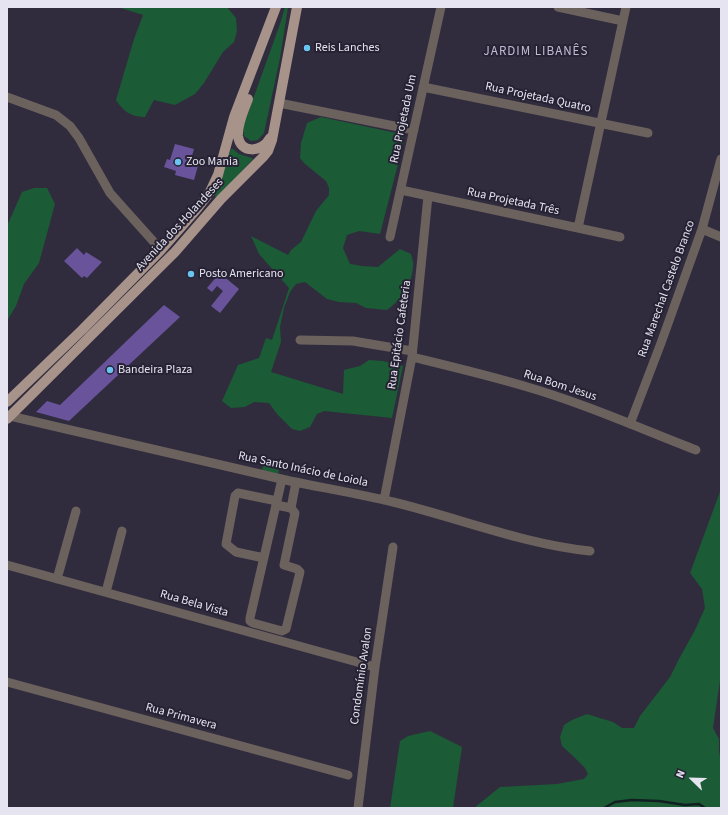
<!DOCTYPE html>
<meta charset="utf-8">
<style>
body{margin:0}
#map{position:relative;width:728px;height:815px;overflow:hidden;background:#302c3e;font-family:"Source Sans 3",sans-serif}
canvas{display:block}
.frame{position:absolute;inset:0;border:8px solid #e6e4f0;pointer-events:none}
.north{position:absolute;left:672px;top:759px;width:40px;height:40px;-webkit-text-stroke:3px #262233;paint-order:stroke;rotate:293deg;font-size:11px;font-weight:700;line-height:16px;text-align:center;color:#e6e4f0}
.north::after{content:'';display:block;margin:auto;width:14px;height:18px;background:#e6e4f0;clip-path:polygon(50% 0,100% 100%,50% 72%,0 100%)}
</style>
<div id="map">
<canvas width="728" height="815"></canvas>
<div class="frame"></div>
<div class="north">N</div>
</div>
<script>
const ctx = document.querySelector('canvas').getContext('2d');
ctx.lineJoin = 'round';
function fillPath(path, color) {
  ctx.fillStyle = color;
  ctx.fill(path, 'evenodd');
}
function strokePath(path, color, width, dash) {
  ctx.strokeStyle = color;
  ctx.lineWidth = width;
  ctx.lineCap = dash ? 'butt' : 'round';
  ctx.setLineDash(dash || []);
  ctx.stroke(path);
}
function label(font, color, halo, rows, align = 'center') {
  ctx.font = font + ' "Source Sans 3",sans-serif';
  ctx.lineWidth = 4;
  ctx.setLineDash([]);
  ctx.textBaseline = 'middle';
  ctx.strokeStyle = halo;
  ctx.fillStyle = color;
  for (const [text, x, y, turn = 0] of rows) {
    ctx.save();
    ctx.translate(x, y);
    ctx.rotate((+turn || 0) * Math.PI / 180);
    ctx.textAlign = isNaN(turn) ? turn : align;
    if (halo) ctx.strokeText(text, 0, 0);
    ctx.fillText(text, 0, 0);
    ctx.restore();
  }
}
fillPath(new Path2D(`
 M118,7H227L236,18L237,31L234,42L223,52L204,83L195,94L175,105L154,100L145,117C131,117 123,111 116,100L134,39L143,15Z
 M285,7H288L280,58L264,133L258,140L251,141L244,136L243,127L281,21Z
 M321,117L401,134L404,141L380,234L359,231L347,235L343,248L350,264L362,266L378,267L400,249L411,254C412,258 414,263 413,267C412,284 401,300 387,310L366,308L356,303L339,302L327,299L305,282L296,284L290,292L284,308L280,327L281,342L271,372L343,394L344,370L360,366L369,360L383,361L403,366L392,418L324,411L317,414L310,427L300,431L292,429L277,414L269,403L254,402L245,407L231,408L222,401L238,365L259,358L266,338L272,340L289,288L259,254L251,236L288,255L291,250L301,242L316,211L329,195V188L326,181L305,164L300,158L301,143L307,123Z
 M231,149H233L239,154L252,158L253,159L216,199L215,195Z
 M34,188H47L55,204L39,263L24,284L16,306L7,321V226L22,192Z
 M264,465L279,470L278,475L261,471Z
 M721,489V674L713,728L719,739V751L721,763V808H474L500,787L557,784L584,779L588,774L585,768L575,758L562,746L560,737L564,725L572,720L587,714L613,722L622,728H634L640,716L670,677L679,659L695,630L705,608L702,589L690,573Z
 M430,731L462,747L453,808H390L400,741L408,736Z`), '#1b5b35');
strokePath(new Path2D(`
 M604,808L615,802L632,800L659,801L685,805L699,804L705,808`), '#102022', 2.5);
fillPath(new Path2D(`
 M175,144L194,149L190,163L198,166L194,180L175,175L176,171L164,167L167,159L170,160Z
 M77,248L84,255L86,252L102,262L87,278L84,276L82,278L64,261Z
 M218,275L220,277L222,275L239,289L220,313L211,306L223,291L217,286L212,292L207,288Z
 M164,305L180,317L69,421L36,412L47,401L60,405Z`), '#69539a');
strokePath(new Path2D(`
 M558,7L623,21
 M423,87L648,133
 M7,97L56,115L70,126L79,138L110,193L161,250
 M279,103L414,130
 M401,190L620,237
 M578,228L626,7
 M702,229L721,237
 M390,237L441,7
 M300,340L353,341L412,351
 M412,357C449,366 487,375 524,386C583,403 639,428 696,450
 M10,416C103,437 196,460 290,481C324,488 359,494 393,502C459,518 523,544 590,551
 M630,424L661,343L702,229L721,159
 M282,479L276,505L291,508L296,482
 M384,500L412,357L428,196
 M276,505L250,618V621L253,623L282,631L286,629L300,572L297,569L284,565L295,513L291,508
 M264,558L236,552L226,544L235,496L238,493L277,501
 M7,565L375,667
 M57,579L76,511
 M106,592L122,531
 M7,682L348,775
 M358,808L375,667L393,547`), '#6b615d', 9);
strokePath(new Path2D(`
 M248,99C244,110 237,124 238,136C240,154 262,153 270,138
 M7,402L82,330L161,250L196,210L210,192L218,175L234,117L276,7
 M7,419L175,252L221,199L264,156L268,151L272,140L297,7`), '#a7938a', 10);
for (const [x, y, r, color] of [
 [307,48,4,"#6ac3f1"],
 [178,162,4,"#6ac3f1"],
 [191,274,4,"#6ac3f1"],
 [110,370,4,"#6ac3f1"]
]) {
  const dot = new Path2D();
  dot.arc(x, y, r, 0, 2 * Math.PI);
  ctx.fillStyle = color;
  ctx.fill(dot);
  strokePath(dot, '#262233', 1.5);
}
label('12px', '#e6e4f0', '#262233', [
 ["Reis Lanches",315,48],
 ["Zoo Mania",186,162],
 ["Posto Americano",199,274],
 ["Bandeira Plaza",118,370]
], 'left');
label('12px', '#e6e4f0', '#262233', [
 ["Rua Projetada Quatro",538,98,12],
 ["Rua Projetada Um",404,119,-78],
 ["Rua Projetada Três",513,202,12],
 ["Avenida dos Holandeses",180,225,-47],
 ["Rua Marechal Castelo Branco",667,289,-70],
 ["Rua Epitácio Cafeteria",400,335,-82],
 ["Rua Bom Jesus",560,386,18],
 ["Rua Santo Inácio de Loiola",303,470,12],
 ["Rua Bela Vista",194,604,16],
 ["Condomínio Avalon",362,676,-82],
 ["Rua Primavera",181,717,15]
]);
ctx.letterSpacing = '1px';
label('13px', '#c0bbd2', '#262233', [
 ["JARDIM LIBANÊS",536,52]
]);
ctx.letterSpacing = '0px';
</script>
